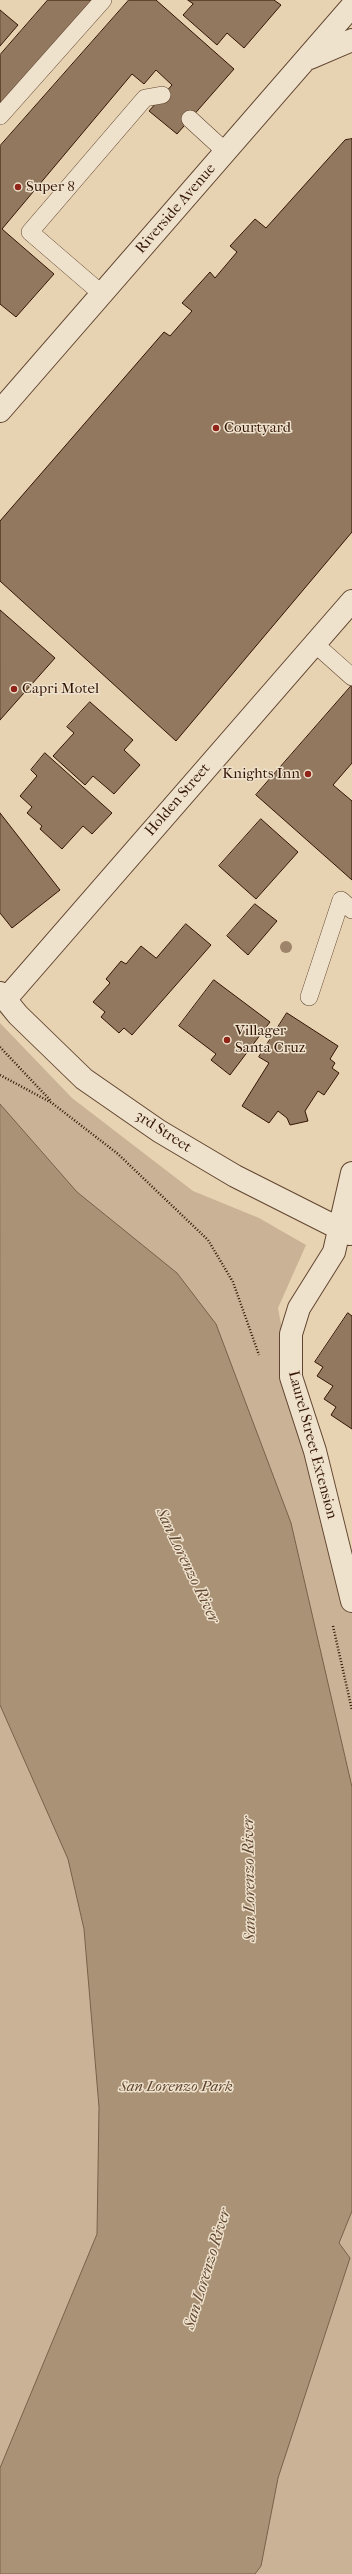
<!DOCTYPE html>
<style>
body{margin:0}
canvas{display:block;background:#e7d2b2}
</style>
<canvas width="352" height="2574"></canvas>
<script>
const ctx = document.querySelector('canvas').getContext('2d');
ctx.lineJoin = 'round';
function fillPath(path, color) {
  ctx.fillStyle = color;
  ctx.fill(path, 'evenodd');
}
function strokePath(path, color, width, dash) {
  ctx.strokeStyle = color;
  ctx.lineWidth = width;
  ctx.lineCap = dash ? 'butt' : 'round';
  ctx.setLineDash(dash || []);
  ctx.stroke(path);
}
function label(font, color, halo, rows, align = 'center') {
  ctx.font = font + ' "IM FELL French Canon",serif';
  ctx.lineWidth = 3;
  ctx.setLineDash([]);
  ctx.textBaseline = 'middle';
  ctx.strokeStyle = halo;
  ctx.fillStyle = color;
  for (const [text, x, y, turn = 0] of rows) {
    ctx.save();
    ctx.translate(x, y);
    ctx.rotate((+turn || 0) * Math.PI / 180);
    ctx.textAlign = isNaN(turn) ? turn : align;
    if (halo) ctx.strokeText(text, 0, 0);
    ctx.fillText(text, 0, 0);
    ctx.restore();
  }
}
fillPath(new Path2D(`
 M0,1023L72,1098L193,1191L259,1218L306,1245L278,1308L291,1377L352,1601V2574H0Z`), '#c9b295');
const water = new Path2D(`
 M0,1104L77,1192L177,1273L216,1324L291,1523L352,1787V2211L339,2243L350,2258L278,2478L261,2566L255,2574H0V2468L97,2234L99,2107L84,1929L68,1859L0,1705Z`);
fillPath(water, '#aa9277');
strokePath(water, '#7b6049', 1);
const building = new Path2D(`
 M48,0H92L0,105V55Z
 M129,0H156L234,69L177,134L149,111L172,85L156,70L144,84L132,74L2,229L54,274L16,317L0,304V146Z
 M188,0H274L281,5L244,48L227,33L217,45L183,15L193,4Z
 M0,10L18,25L0,46Z
 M352,139V532L176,741L0,581V521L164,332L170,336L192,311L182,303L210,272L215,278L237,252L230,246L255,219L266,228L345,140Z
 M0,610L55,658L0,720Z
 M352,685V763L333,785L352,801V880L256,795Z
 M90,702L133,740L124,750L140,765L114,794L93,776L85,785L53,756L74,733L67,727Z
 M45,753L112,813L92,834L83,826L62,849L40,829L42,826L27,813L32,807L20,796L37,776L31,770Z
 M0,813L60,890L12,928L0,913Z
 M261,819L298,852L256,899L219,866Z
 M255,904L277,921L248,955L227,936Z
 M186,924L211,945L132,1035L124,1028L119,1033L101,1017L105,1012L93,1002L110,983L106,979L121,961L126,964L141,946L156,958Z
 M214,980L270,1022L230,1075L211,1060L216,1054L179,1026Z
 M287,1013L338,1046L330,1059L335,1063L332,1068L339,1073L324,1095L318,1091L305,1111L308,1121L290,1125L287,1118L278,1111L269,1123L242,1106L269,1063L259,1057Z
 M348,1313L352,1316V1429L331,1415L336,1407L324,1399L333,1386L317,1376L323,1367L315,1362Z`);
fillPath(building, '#91785f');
strokePath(building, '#341605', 1);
const service = new Path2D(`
 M0,116L103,0
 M190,119L226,152
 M102,294L30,232L145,98L162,95
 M315,644L352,677
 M309,997L341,900L352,910`);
const minor = new Path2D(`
 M0,993L18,1015L84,1079L159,1131L235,1176L350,1234
 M5,1000L352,601
 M352,1173L334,1252L299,1308L291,1334V1377L315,1451L352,1601`);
const tertiary = new Path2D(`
 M310,58L352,40
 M0,411L352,6`);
strokePath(service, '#614530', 18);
strokePath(minor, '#614530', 24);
strokePath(tertiary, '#614530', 24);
strokePath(new Path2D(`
 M0,1047L51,1101
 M0,1075L52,1103L118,1154L208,1240L233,1282L259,1355
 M333,1626L352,1710`), '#341605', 2.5, [1, 2]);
strokePath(service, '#efe2cd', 17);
strokePath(minor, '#efe2cd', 22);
strokePath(tertiary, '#efe2cd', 22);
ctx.fillStyle = '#9d846a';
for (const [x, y] of [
 [286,947]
]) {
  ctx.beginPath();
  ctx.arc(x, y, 6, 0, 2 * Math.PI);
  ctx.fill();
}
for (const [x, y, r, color] of [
 [18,187,4,"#8f2418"],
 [216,428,4,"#8f2418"],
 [14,689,4,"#8f2418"],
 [308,774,4,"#8f2418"],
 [227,1040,4,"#8f2418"]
]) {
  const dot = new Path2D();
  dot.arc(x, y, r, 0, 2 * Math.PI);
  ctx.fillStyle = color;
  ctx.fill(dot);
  strokePath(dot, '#efe2cd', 1.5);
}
label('15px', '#341605', '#efe2cd', [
 ["Super 8",26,187],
 ["Courtyard",224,428],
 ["Capri Motel",22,689],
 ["Knights Inn",300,774,"right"],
 ["Villager",235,1031],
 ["Santa Cruz",235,1048]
], 'left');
label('15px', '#341605', '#efe2cd', [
 ["Riverside Avenue",176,209,-49],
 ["Holden Street",178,800,-49],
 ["3rd Street",163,1132,33],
 ["Laurel Street Extension",312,1445,75]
]);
label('italic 15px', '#614530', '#efe2cd', [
 ["San Lorenzo Park",176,2087]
]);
label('italic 16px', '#634833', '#efe2cd', [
 ["San Lorenzo River",187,1566,64],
 ["San Lorenzo River",250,1879,-91],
 ["San Lorenzo River",208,2269,-73]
]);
</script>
